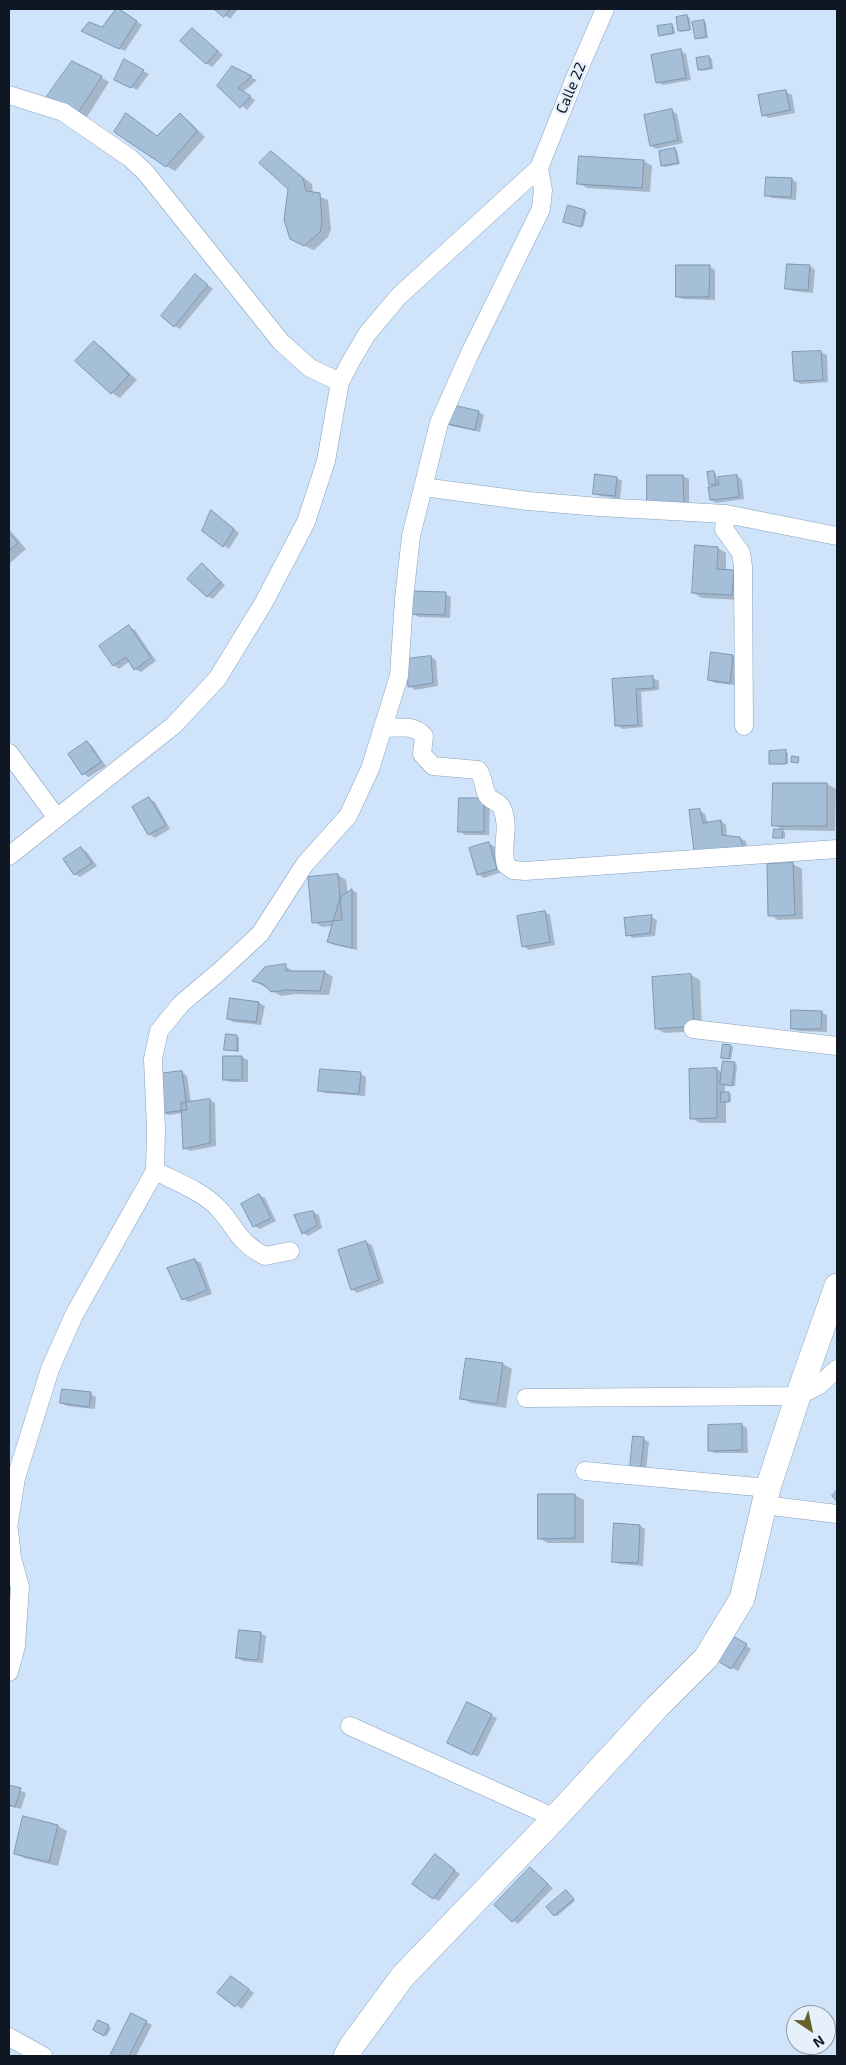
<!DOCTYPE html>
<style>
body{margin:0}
#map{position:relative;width:846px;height:2065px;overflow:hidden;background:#cfe4fa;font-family:"Exo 2",sans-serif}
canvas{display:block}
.frame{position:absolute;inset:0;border:10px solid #0f1822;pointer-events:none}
.north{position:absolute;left:786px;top:2005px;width:50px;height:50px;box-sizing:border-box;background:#e5f0fb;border:1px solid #8f9aa4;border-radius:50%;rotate:146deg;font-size:14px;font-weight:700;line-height:20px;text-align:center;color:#0f1822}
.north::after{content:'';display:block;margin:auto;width:18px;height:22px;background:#69612d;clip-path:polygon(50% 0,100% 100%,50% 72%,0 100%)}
</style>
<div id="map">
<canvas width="846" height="2065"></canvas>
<div class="frame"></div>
<div class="north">N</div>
</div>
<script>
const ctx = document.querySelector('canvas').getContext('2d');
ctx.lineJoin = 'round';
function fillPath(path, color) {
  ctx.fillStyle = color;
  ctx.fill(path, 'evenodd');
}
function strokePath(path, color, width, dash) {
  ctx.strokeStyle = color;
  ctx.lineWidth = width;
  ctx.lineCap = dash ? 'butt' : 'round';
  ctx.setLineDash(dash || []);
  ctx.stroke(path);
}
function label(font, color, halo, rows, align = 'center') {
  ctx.font = font + ' "Exo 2",sans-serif';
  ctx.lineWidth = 5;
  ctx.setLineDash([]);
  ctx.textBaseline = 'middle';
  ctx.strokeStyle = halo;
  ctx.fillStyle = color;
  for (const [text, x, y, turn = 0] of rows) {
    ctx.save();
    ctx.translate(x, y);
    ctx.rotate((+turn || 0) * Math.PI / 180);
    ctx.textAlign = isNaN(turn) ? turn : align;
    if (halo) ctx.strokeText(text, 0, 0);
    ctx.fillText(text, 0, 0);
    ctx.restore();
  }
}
fillPath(new Path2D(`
 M117,9L142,25L125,51L88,34L102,28Z
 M216,9H238L230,19Z
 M687,16L690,18L691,30L682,32L679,31Z
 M703,22L706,23L708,38L699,39L696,38Z
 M672,25L674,27L675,34L662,36L660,35Z
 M193,29L223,55L212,67L206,63Z
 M681,51L686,54L691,80L663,85L657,82Z
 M709,57L712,59L713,69L701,71L699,70Z
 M125,61L149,74L137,90L121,82Z
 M233,68L257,80L243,92L255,100L247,110L219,86Z
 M101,77L109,82L87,117L56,104Z
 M786,92L792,95L795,113L769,118L763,115Z
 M672,111L677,114L683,143L656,149L651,146Z
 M126,115L158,137L180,115L188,120L205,137L175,171L166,166Z
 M675,149L677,151L680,164L665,167L662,165Z
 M272,153L312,184L313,194L328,200L331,229L328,237L314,250L300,244L289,188Z
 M644,161L652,166L650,192L587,188L578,183Z
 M792,179L797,183L796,200L772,198L766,195Z
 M568,207L587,212L583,227L567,223Z
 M709,266L715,270V300L683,299L677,296Z
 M810,266L815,270L813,293L792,291L786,288Z
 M196,276L213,289L180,329L175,326Z
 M94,342L103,348L137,380L120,398L112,393Z
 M821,352L827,355L828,382L801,384L795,381Z
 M479,412L484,415L480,432L451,426L446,423Z
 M714,473L716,474L717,479L737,476L742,480L744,499L716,503L711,500L715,487L710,485Z
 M648,476H683L689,479V507Z
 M617,478L622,481L620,499L600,496L594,493Z
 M212,511L239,533L229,549L204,531Z
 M9,529L26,549L9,564Z
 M718,548L726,553V571H733L742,576L741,600L702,598L693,593Z
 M202,565L225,585L213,599L207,596Z
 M445,594L451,597L450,618L419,617L413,614Z
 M129,627L135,630L156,661L141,672L135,669L130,661L119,669L114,665Z
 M712,654L733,656L739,659L736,685L715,683L709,680Z
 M431,657L436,660L438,686L415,690L409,686Z
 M653,678L659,681V690L641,692L643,727L622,729L617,725L614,681Z
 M87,742L92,746L106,766L89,777L83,774Z
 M786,752L788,753V764L770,763Z
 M774,784H827L836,789L835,831L783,830L774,825Z
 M149,799L155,802L170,829L155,838L149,834Z
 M460,799L490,803L489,835H465L460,831Z
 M700,811L705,814L708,824L721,821L726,825L727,836L740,838L746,841L748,850L701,854Z
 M783,831L785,832V839L774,837Z
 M489,843L495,847L502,872L484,878L478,874Z
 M81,849L87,852L97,866L80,877L75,874Z
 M793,864L802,869L803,919L778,920L770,915Z
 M338,875L346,880L348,894L352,890L357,893V950L334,945L328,941L333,926L322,927L314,922Z
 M545,912L550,915L555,945L529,950L523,946Z
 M651,917L657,920L655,936L633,938L628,935Z
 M285,966L294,972H325L333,977L329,995L296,994L281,996L254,981Z
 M691,975L700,980L702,1031L664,1033L656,1028Z
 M231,999L259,1003L265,1006L261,1025L233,1022L228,1019Z
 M821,1012L827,1015V1032L798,1031L792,1028Z
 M237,1036L239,1038V1052L225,1049Z
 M731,1046L733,1047L731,1060L722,1057Z
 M224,1057H242L248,1060V1082H230L224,1079Z
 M724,1062L737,1065L735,1086L725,1085V1093L731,1094V1102H726V1123H700L691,1118L716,1069L723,1073Z
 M182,1072L187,1076L191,1103L210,1100L215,1103L216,1146L190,1151L184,1148L183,1113L168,1115L162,1112Z
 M361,1074L366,1077L365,1096L325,1093L320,1090Z
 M259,1195L265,1198L276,1221L260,1229L254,1226Z
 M313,1212L319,1215L322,1228L308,1236L303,1233Z
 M366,1242L372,1245L384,1283L357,1293L352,1289Z
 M195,1260L201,1263L212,1294L189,1302L183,1299Z
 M467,1359L503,1364L512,1369L506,1408L471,1403L462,1398Z
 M63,1390L91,1394L96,1397L95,1409L67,1406L61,1403Z
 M742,1425L747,1428L748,1453H715L710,1450Z
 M643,1439L649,1442L646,1470L631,1466Z
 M575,1495L584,1500V1543H548L539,1538Z
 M640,1526L645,1529L643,1566L619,1564L613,1561Z
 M260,1633L266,1636L263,1663L243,1661L237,1658Z
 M732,1637L751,1649L738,1671L718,1660Z
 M491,1715L497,1718L478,1757L454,1746Z
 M9,1786L26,1793L21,1809L9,1806Z
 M24,1818L58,1826L67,1831L58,1866L24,1858L15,1853Z
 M440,1859L460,1874L439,1901L433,1898Z
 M531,1869L553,1888L518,1924L513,1921Z
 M568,1893L575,1901L557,1916L555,1915Z
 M237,1980L254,1993L242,2009L219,1993Z
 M132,2015L152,2025L136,2056H112Z
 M98,2022L111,2028L107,2036L94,2030Z`), '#0003');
const building = new Path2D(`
 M116,9H119L137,21L119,49L81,31L89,22L102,27Z
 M214,9H230L224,17Z
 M687,15L690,30L678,31L676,17Z
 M704,20L706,37L695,39L692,22Z
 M672,24L673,33L659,36L657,26Z
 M192,28L218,51L206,64L180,41Z
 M681,49L686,78L656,83L651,55Z
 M709,56L711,68L698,70L696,58Z
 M124,59L144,70L131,88L114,80Z
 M72,61L102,76L78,113L45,99Z
 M232,66L252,76L238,88L251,96L240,108L217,86Z
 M786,90L790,110L762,116L758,95Z
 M672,109L678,140L650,146L644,115Z
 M126,113L157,136L180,113L197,131L166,167L114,132Z
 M675,148L678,163L661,166L659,151Z
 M271,151L303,178L306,191L320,193L322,223L320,232L304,246L290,239L284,220L288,189L259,163Z
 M579,156L644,160L642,188L577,184Z
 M766,177L792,178L791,197L765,196Z
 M568,205L585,210L581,227L563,222Z
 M787,264L810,265L808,290L785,289Z
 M676,265H710L709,297H676Z
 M195,274L208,285L174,327L161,316Z
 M94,341L129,375L111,394L75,361Z
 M821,351L823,380L794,381L792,352Z
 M449,404L479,411L475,430L444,423Z
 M714,471L716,484L709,485L707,472Z
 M595,474L617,477L615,496L593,494Z
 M647,475H683L684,505H647Z
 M737,475L739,497L710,500L708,487L719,485L718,477Z
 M211,510L234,529L223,547L202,531Z
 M9,533L18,543L9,551Z
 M695,545L718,547L717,569L734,570L732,595L692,593Z
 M202,563L221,582L207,597L187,579Z
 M413,591L446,592L445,615L412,614Z
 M129,625L151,658L134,670L126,657L113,666L99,646Z
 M711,652L733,655L730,683L708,680Z
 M431,656L433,683L408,687L406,659Z
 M653,676L654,688L636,689L638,725L615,726L612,679Z
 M87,741L101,762L82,775L68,754Z
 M786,750V764H769V751Z
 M792,756L799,757L798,763L791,762Z
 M773,783H827V826H772Z
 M149,797L166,825L148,835L132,807Z
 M459,798H484V832H458Z
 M700,809L703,823L721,820L722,835L740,837L743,847L694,851L689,810Z
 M774,829H783L782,838H773Z
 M489,842L497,869L477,875L469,848Z
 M81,847L92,863L74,875L63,859Z
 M793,863L795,915L768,916L767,864Z
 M338,874L342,920L312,923L308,877Z
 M352,889V948L327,942L340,898Z
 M545,911L550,942L522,947L517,916Z
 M652,915L650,933L626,936L624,918Z
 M286,964V971H325L320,991L286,990L271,992L263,984L252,981L265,967Z
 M691,974L694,1026L655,1029L652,977Z
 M230,998L259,1002L256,1022L227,1019Z
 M791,1010L822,1011L821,1029H791Z
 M226,1034L237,1035V1051L224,1050Z
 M723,1044L731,1045L729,1059L721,1058Z
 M223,1056H242V1080H223Z
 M723,1061L735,1062L732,1086L720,1084Z
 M717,1068V1118L690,1119L689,1069Z
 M320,1069L361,1072L359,1094L318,1091Z
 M182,1071L187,1110L161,1113L157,1074Z
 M721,1092H729V1102H721Z
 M210,1099V1143L183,1149L181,1103Z
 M259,1194L271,1218L253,1227L241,1204Z
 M313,1211L317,1225L302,1234L294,1215Z
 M366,1241L379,1280L351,1290L338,1250Z
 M195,1259L207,1290L182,1300L167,1268Z
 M466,1358L503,1363L497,1404L460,1399Z
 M62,1389L91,1392L89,1407L60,1403Z
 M742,1424V1450L708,1451V1425Z
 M633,1436L644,1437L641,1467H630Z
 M837,1490V1501L832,1496Z
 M538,1494H575V1538L538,1539Z
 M614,1523L640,1525L638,1563L612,1562Z
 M239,1630L261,1632L258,1660L236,1658Z
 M731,1635L747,1644L731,1669L716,1660Z
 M467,1702L492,1714L472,1755L447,1743Z
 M9,1785L21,1788L15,1807L9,1805Z
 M23,1816L58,1825L49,1862L14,1854Z
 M435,1854L455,1870L433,1899L412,1884Z
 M530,1867L548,1884L512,1922L494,1905Z
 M566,1890L574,1899L554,1916L546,1907Z
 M231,1976L249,1989L235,2007L217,1993Z
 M131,2013L147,2021L129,2056H110Z
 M98,2020L109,2025L104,2036L93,2030Z`);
fillPath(building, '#a5bfd9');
strokePath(building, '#7e96b0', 1);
const street = new Path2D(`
 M9,95L63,112L130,158L146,173L281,342L310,368L340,382
 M423,487L528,501L599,507L726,514L837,536
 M726,514L724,529L741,553L743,566L744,726
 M383,728C397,728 414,724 424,736L422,754L433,766L478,770C484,778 483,787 487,795C490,801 499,801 502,808C511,830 500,846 506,865L513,870L525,871L837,849
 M9,753L57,818
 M9,856L174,725L217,679L263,604L306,522L326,461L340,382L351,361L367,334L399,296L539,168L575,78L605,9
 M693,1029L837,1046
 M155,1171C175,1181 204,1192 219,1209C237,1229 238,1242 265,1256L290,1251
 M526,1398L798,1396L818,1386L837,1369
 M585,1471L768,1488
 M764,1505L837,1514
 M9,1522L16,1478L50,1369L74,1315L155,1171L156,1129L153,1059L159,1031L181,1004L220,971L260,934L305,864L348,816L370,769L399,676L404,599L411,536L439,423L470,353L541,209L543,190L539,168
 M9,1530L12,1558L20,1587L16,1646L9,1672
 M350,1726L555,1818
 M9,2037L43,2056`);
const secondary = new Path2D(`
 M346,2056L353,2044L403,1976L555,1818L657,1707L706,1658L742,1599L768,1488L798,1396L837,1286`);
strokePath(street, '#88a1bb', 19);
strokePath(secondary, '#88a1bb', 26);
strokePath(street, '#fff', 18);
strokePath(secondary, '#fff', 25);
label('15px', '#0f1822', '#e5f0fb', [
 ["Calle 22",571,88,-67]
]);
</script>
